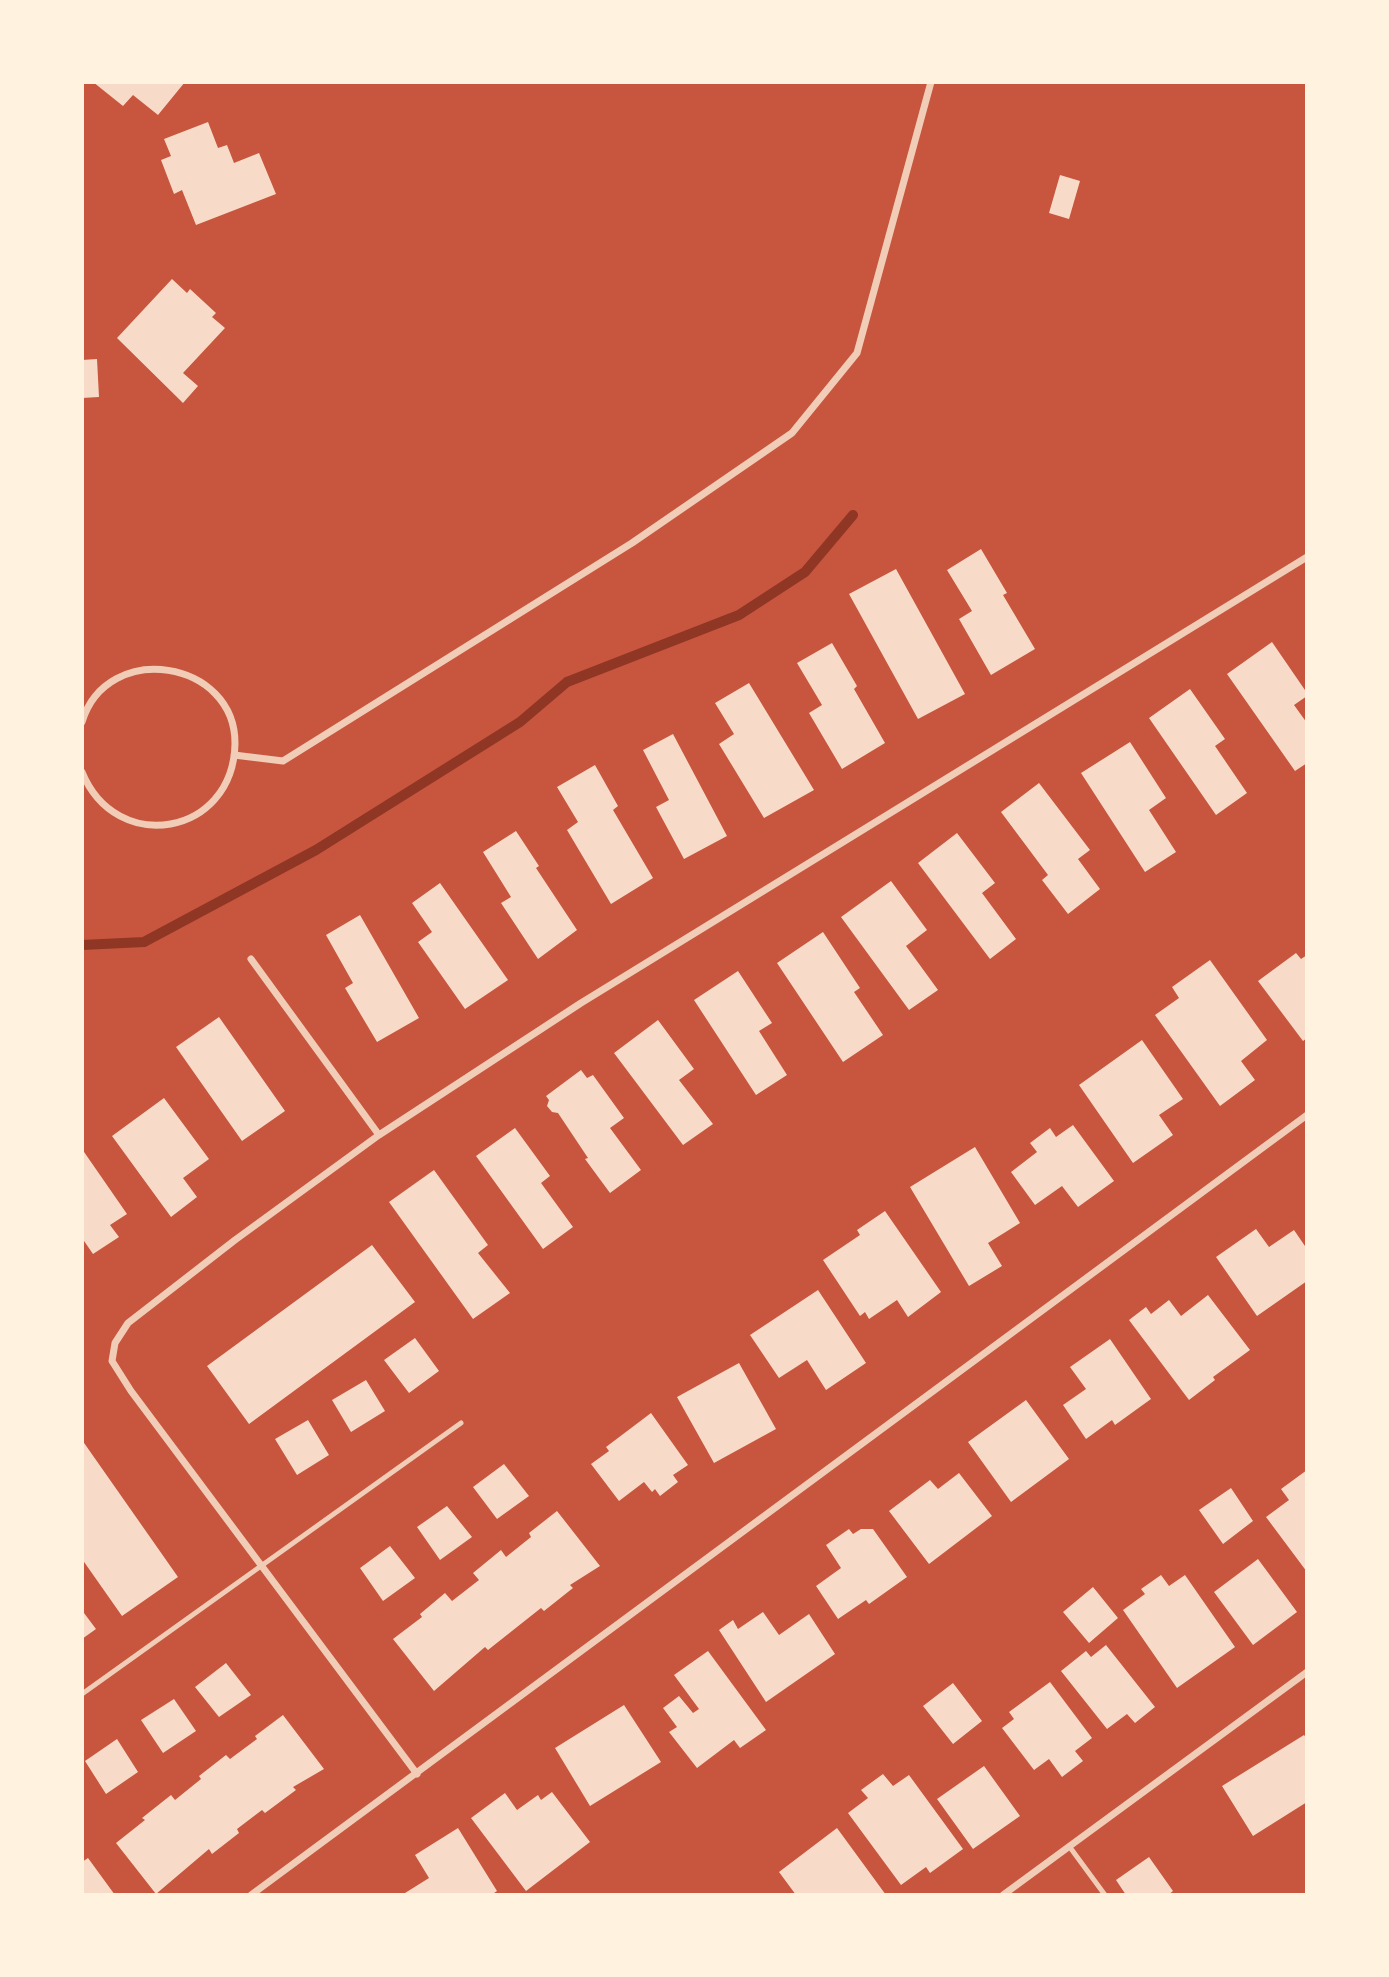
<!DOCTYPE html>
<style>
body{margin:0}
#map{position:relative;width:1389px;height:1977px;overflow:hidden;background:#c8553d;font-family:"IBM Plex Serif",serif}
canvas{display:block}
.frame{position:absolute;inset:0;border:84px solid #fff3e0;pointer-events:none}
</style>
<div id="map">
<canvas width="1389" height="1977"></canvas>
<div class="frame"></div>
</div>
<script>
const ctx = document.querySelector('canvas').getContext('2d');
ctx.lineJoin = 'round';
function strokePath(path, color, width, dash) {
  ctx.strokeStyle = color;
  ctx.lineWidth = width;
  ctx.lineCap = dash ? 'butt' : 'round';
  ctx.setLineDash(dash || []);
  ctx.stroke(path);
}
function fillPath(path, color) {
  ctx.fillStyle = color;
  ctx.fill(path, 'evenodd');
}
strokePath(new Path2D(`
 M82,945L144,942L316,850L520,722L567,682L739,615L805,572L853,515`), '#8f3625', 10);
fillPath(new Path2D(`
 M93,82H185L158,115L133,95L123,106Z
 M208,122L218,148L227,145L234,163L259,153L276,194L196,225L182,190L174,194L161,160L171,156L164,139Z
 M1060,175L1080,181L1069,219L1049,213Z
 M172,279L187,293L190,289L216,313L212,317L225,328L183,373L198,386L183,403L117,338Z
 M97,359L99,397L82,398V360Z
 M981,549L1007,593L1003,595L1035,649L991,675L959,619L972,611L947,570Z
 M896,569L965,694L918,719L849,594Z
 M1272,642L1307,693V696L1294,705L1307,723V763L1295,771L1227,674Z
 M832,643L857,686L854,689L885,743L842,769L809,713L822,705L797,663Z
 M749,683L814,790L764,818L719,744L734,734L715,703Z
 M1190,689L1225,739L1215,746L1247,793L1216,815L1149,718Z
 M673,734L727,836L684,859L656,807L669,800L643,750Z
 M1130,742L1166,798L1149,810L1176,852L1145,872L1081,773Z
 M595,765L618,806L613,810L653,878L611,904L567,830L578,822L557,787Z
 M1039,783L1090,850L1078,859L1100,889L1068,914L1042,880L1048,875L1001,812Z
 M516,831L539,866L536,868L577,930L538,959L501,903L511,897L483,852Z
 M957,833L995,883L982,893L1016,939L990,959L918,863Z
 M891,881L927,930L906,946L938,990L909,1010L841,917Z
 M440,883L508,980L465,1009L418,942L432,932L412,903Z
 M360,915L419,1018L377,1042L345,988L353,983L326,935Z
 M823,932L860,988L854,992L883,1035L843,1062L777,963Z
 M1296,953L1301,959L1307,955V1038L1303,1041L1258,981Z
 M1210,960L1267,1040L1241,1061L1255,1080L1220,1106L1155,1015L1179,998L1172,987Z
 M738,971L772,1023L759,1031L787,1075L756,1095L694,1000Z
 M219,1017L285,1111L242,1141L176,1047Z
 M658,1020L694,1069L679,1080L713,1124L683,1145L614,1053Z
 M1142,1040L1183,1099L1159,1115L1173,1135L1133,1163L1079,1085Z
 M581,1070L587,1078L593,1075L624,1118L610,1128L641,1170L610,1193L585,1159L588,1158L558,1113L552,1112L547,1106L549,1100L546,1096Z
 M164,1098L209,1159L183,1178L197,1197L171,1217L112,1136Z
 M1073,1125L1114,1181L1078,1207L1062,1186L1035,1205L1011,1172L1037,1152L1030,1143L1050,1128L1056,1137Z
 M515,1128L550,1176L541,1183L573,1227L543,1249L476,1156Z
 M975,1147L1020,1223L988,1243L1002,1266L969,1286L910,1187Z
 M82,1149L127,1214L110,1225L119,1237L93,1254L82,1238Z
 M434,1170L488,1245L478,1253L510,1293L473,1319L389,1202Z
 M885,1211L941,1292L908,1317L897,1300L869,1319L865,1312L860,1316L823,1260L860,1235L857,1230Z
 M1256,1229L1269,1247L1294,1230L1307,1249V1281L1257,1316L1216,1257Z
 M372,1245L415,1302L249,1424L207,1366Z
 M818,1290L866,1363L826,1390L807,1360L779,1378L750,1335Z
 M1208,1295L1250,1350L1213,1377L1215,1380L1189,1400L1129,1320L1146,1307L1151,1314L1169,1300L1181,1316Z
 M415,1338L439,1371L409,1393L384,1360Z
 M1110,1339L1151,1399L1115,1425L1112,1420L1086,1439L1063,1405L1086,1389L1070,1367Z
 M739,1363L776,1429L714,1463L677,1397Z
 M366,1380L385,1411L351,1432L332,1400Z
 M1026,1400L1069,1459L1011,1502L968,1442Z
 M651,1413L688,1465L673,1475L678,1482L660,1496L655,1489L652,1492L644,1482L619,1501L591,1464L609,1451L606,1447Z
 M308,1420L329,1455L297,1475L275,1439Z
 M82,1440L178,1577L122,1616L82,1559Z
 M504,1464L529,1496L497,1519L473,1487Z
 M1307,1470V1572L1266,1517L1289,1500L1281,1489Z
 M959,1473L992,1516L929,1564L889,1511L930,1480L938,1489Z
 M1231,1488L1253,1521L1223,1544L1199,1510Z
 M447,1506L472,1537L440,1560L417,1527Z
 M557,1511L600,1566L570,1585L573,1588L544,1611L541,1608L488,1650L485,1647L434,1691L393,1639L422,1617L420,1614L445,1593L452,1601L479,1580L473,1573L501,1550L506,1557L531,1537L529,1533Z
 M849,1529L853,1534L861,1529H873L907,1577L869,1604L866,1600L838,1619L816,1586L841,1568L826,1545Z
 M390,1546L415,1578L383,1601L360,1568Z
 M1258,1559L1297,1612L1253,1645L1214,1592Z
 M1161,1575L1169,1586L1185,1575L1235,1647L1177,1688L1123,1610L1145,1594L1141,1589Z
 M1093,1587L1118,1618L1089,1643L1063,1612Z
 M763,1612L779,1635L809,1614L835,1654L766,1702L719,1630L733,1620L738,1629Z
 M84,1613L96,1629L82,1639V1614Z
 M1106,1645L1155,1707L1135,1723L1127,1714L1107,1729L1061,1671L1086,1651L1091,1657Z
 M708,1651L766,1730L740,1748L734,1740L697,1768L669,1732L677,1727L663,1708L679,1696L693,1713L699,1709L674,1675Z
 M226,1663L251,1695L219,1717L195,1687Z
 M1050,1682L1092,1738L1075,1751L1083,1761L1062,1777L1049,1759L1034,1770L1002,1728L1014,1719L1009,1712Z
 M953,1683L982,1721L953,1744L923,1706Z
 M174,1699L196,1731L163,1753L141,1720Z
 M624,1705L661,1762L590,1806L555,1748Z
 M283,1715L324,1769L293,1787L296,1790L265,1813L262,1810L237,1829L239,1833L212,1854L209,1849L156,1894L116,1843L145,1820L142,1818L171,1795L175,1800L201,1779L199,1776L226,1755L230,1759L257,1739L255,1736Z
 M1304,1735L1307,1739V1802L1253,1836L1222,1786Z
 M117,1739L138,1772L106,1794L85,1761Z
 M984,1766L1020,1816L973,1849L937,1799Z
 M883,1774L893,1786L909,1775L963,1849L930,1873L926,1867L901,1885L848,1813L868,1798L861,1790Z
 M552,1792L590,1842L526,1891L471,1818L505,1793L517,1810L538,1795L541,1800Z
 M458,1828L497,1891L491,1895H406L405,1893L429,1878L415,1855Z
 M837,1828L886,1895H796L779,1872Z
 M1149,1857L1173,1891L1168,1895H1126L1116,1880Z
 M88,1858L115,1895H82V1862Z`), '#f7dbc8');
strokePath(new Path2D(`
 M82,1694L461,1423
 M1069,1846L1105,1895`), '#f1ccb7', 5);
strokePath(new Path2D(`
 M82,722C107,639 236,660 235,744C233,836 116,856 82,772
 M234,755L283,761L632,543L792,433L857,353L931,82
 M251,959L379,1135
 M417,1774L131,1391L112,1361L115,1343L128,1323L235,1240L379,1135L581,1003L1307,557
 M251,1895L1307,1115
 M1003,1895L1307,1672`), '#f1ccb7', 7);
</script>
